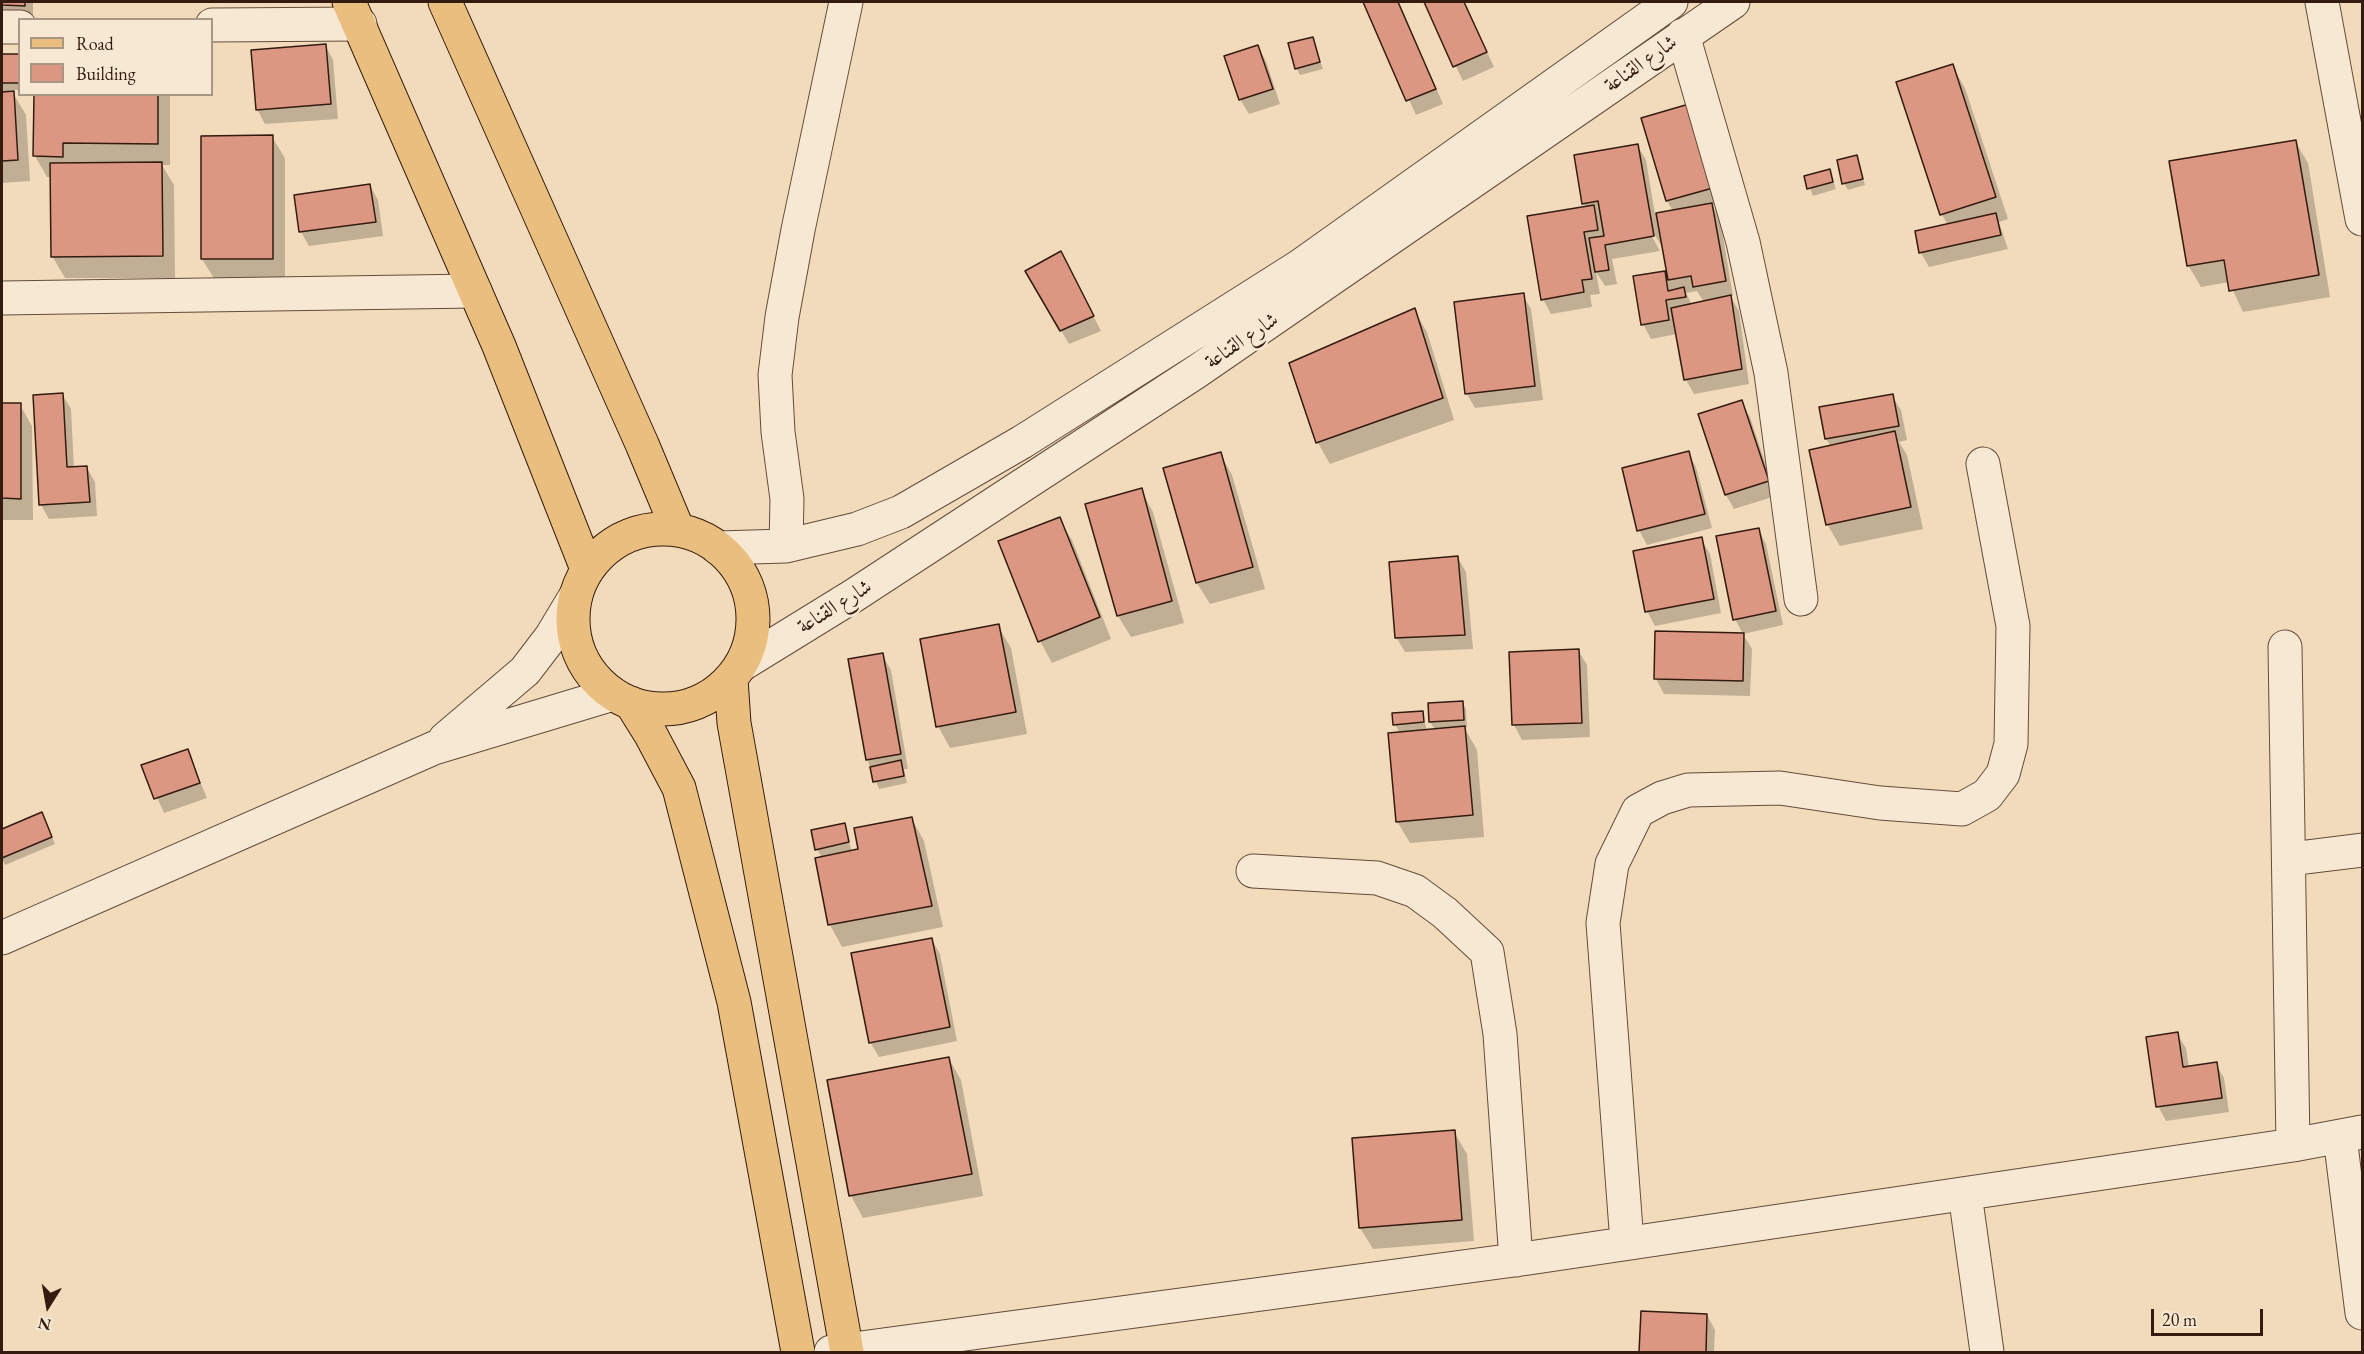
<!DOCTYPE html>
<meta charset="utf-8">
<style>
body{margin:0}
#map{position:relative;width:2364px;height:1354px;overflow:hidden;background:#f2dbbb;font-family:"EB Garamond",serif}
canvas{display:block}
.frame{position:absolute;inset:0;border:3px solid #331c0f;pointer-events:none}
.legend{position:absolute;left:18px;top:18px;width:195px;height:78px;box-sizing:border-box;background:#f7e8d3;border:2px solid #a99685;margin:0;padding:8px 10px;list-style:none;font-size:18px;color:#331c0f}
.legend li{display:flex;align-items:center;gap:12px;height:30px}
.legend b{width:30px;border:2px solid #a99685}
.north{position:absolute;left:18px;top:1276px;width:60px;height:60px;-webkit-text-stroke:4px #f7e8d3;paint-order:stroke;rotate:191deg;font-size:16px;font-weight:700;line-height:24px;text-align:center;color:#331c0f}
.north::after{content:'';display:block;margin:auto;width:21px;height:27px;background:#331c0f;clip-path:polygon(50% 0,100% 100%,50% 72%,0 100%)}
.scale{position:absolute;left:2151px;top:1309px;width:112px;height:27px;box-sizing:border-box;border:3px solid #331c0f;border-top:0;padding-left:8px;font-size:18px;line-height:21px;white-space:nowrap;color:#331c0f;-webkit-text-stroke:4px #f7e8d3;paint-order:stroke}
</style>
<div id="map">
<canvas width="2364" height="1354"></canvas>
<div class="frame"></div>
<ul class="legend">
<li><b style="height:8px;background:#e9be7e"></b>Road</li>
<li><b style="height:16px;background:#dc9782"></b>Building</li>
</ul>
<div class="north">N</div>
<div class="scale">20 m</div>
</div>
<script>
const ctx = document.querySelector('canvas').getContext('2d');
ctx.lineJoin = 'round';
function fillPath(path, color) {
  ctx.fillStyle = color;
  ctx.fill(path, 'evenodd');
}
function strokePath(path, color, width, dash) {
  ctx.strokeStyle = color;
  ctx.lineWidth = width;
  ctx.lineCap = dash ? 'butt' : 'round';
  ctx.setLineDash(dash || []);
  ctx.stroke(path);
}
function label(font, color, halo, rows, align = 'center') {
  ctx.font = font + ' "EB Garamond",Amiri,serif';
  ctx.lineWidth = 5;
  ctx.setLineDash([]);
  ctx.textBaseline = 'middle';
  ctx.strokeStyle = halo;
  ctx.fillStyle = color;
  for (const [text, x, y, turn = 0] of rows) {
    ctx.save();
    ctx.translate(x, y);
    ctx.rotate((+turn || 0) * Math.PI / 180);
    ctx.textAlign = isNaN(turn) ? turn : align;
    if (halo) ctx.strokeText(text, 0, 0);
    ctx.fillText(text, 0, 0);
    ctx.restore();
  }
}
fillPath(new Path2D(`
 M2,2H33V20L2,19Z
 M1365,2H1399L1443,104L1416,115Z
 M1425,2H1464L1494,67L1463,81Z
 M1312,39L1323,69L1300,75L1296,68Z
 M325,45L333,60L338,119L265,124L257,109Z
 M1257,46L1266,61L1280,104L1249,114L1240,99Z
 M2,56L20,57V90H10V93H13L26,115L30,181L2,183Z
 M1952,66L1965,88L2008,219L1999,222L2008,249L1929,267L1921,253L1916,232L1948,225L1942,215L1898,83Z
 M36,94H170V165H162L174,185L175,278H65L52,256L51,177H47L35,156Z
 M1688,106L1720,202L1712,205L1720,219L1733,296H1730L1739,311L1749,384L1694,394L1686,380L1677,334L1651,339L1643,324L1664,273L1669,281L1664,250L1651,229L1649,231L1660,251L1612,259L1617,284L1605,286L1596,272L1600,294L1590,295L1592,307L1551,314L1543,299L1586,207L1584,204L1637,145L1646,160L1655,214L1673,211L1667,201L1643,119ZM1697,291L1704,302L1692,305L1686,293Z
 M272,137L285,158V280H215L202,259Z
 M2295,141L2308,163L2330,297L2243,312L2229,282L2201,287L2188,265Z
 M1856,157L1865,185L1848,190L1844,183Z
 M1829,171L1836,189L1813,196L1806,177Z
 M370,186L378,200L383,236L309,246L301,232L296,196Z
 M1068,267L1101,331L1069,344L1027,272Z
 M1523,295L1531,309L1543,400L1475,408L1467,394Z
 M1414,310L1427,332L1454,420L1330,464L1318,443L1291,364Z
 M62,394L71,409L74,469L87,468L95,482L97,516L49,519L41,505Z
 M1892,396L1901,410L1907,440L1899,442L1907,455L1923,529L1840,546L1827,524L1831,447L1826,439L1820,408Z
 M1741,402L1750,417L1776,496L1734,509L1726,495L1700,415Z
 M2,405H20L32,426L33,520H2Z
 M1220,453L1232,475L1265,589L1210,604L1197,583Z
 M1688,453L1696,467L1712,528L1647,545L1639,530Z
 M1141,490L1153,512L1184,623L1131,637L1118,616Z
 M1059,519L1072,540L1111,639L1052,663L1040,641Z
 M1758,529L1766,544L1783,625L1743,634L1735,619Z
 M1701,539L1710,554L1721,613L1655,626L1647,611Z
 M1458,558L1466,572L1473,649L1405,652L1396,637Z
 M998,626L1011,648L1027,734L950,748L938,726Z
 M1743,634L1752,649L1750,696L1664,694L1656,679Z
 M1578,650L1587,665L1590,737L1522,740L1514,725L1510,653Z
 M882,655L891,670L908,769H904L907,783L879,789L867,759Z
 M1462,702L1466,709L1467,727H1464L1477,750L1484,837L1410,843L1397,821L1400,734L1395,724L1422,712L1427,731H1436L1430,722Z
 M187,751L207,798L164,813L143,766Z
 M42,814L55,844L5,865L2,859V831Z
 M912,819L924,841L943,927L842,947L830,925L817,859L822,858L817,849L844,825L852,852L860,851Z
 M932,940L940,954L957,1041L879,1057L870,1042Z
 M2177,1034L2186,1048L2189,1068L2216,1064L2224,1078L2229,1112L2166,1121L2158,1106Z
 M949,1059L961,1080L983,1196L863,1218L851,1196L829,1081Z
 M1454,1132L1467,1154L1474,1241L1373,1249L1360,1228Z
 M1642,1312L1707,1315L1715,1330L1714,1352H1641Z`), '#0003');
const building = new Path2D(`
 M2,2H25V6L2,5Z
 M1363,2H1398L1436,89L1406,101Z
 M1424,2H1464L1487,52L1453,67Z
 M1313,37L1320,62L1295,69L1288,43Z
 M326,44L331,104L256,110L251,50Z
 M1258,45L1273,89L1239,100L1224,56Z
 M2,54H19L20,83H2Z
 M1953,64L1996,197L1940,215L1896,82Z
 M14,91L18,160L2,161V92Z
 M34,94H158V144L63,143V157L33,156Z
 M1689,104L1713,188L1666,201L1641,118Z
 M273,135V259H201V136Z
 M2296,140L2319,275L2229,291L2224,260L2187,266L2169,161Z
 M1638,144L1654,236L1605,245L1609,270L1595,272L1589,238L1604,236L1598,201L1582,204L1574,155Z
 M1857,155L1863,179L1842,184L1837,160Z
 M162,162L163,256L51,257L50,163Z
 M1830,169L1833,182L1807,189L1804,176Z
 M370,184L376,222L299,232L294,195Z
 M1712,203L1726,281L1693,287L1691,276L1668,280L1656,213Z
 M1594,205L1598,230L1584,232L1592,279L1582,280L1584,292L1541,300L1527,216Z
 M1996,213L2001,235L1919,253L1915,231Z
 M1061,251L1094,316L1060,331L1025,271Z
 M1665,271L1668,291L1684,287L1686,297L1666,300L1669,320L1641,325L1633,276Z
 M1524,293L1535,386L1465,394L1454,302Z
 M1731,295L1742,369L1684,380L1671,308Z
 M1415,308L1443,398L1316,443L1289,363Z
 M63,393L67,467L87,466L90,502L39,505L33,395Z
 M1893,394L1899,426L1825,439L1819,407Z
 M1742,400L1769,481L1725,495L1698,414Z
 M2,403H21V499L2,498Z
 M1895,431L1911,507L1826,525L1809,450Z
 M1689,451L1705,514L1637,531L1622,468Z
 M1221,452L1253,567L1196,583L1163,468Z
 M1142,488L1172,601L1117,616L1085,504Z
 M1060,517L1100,617L1038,642L998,541Z
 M1759,528L1776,611L1733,620L1716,536Z
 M1702,537L1714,599L1645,612L1633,551Z
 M1458,556L1465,635L1395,638L1389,562Z
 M999,624L1016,712L936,727L920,639Z
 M1655,631L1744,633L1743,681L1654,679Z
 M1579,649L1582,723L1512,725L1509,652Z
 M883,653L901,754L866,760L848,659Z
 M1463,701L1464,720L1429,722L1428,703Z
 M1423,711L1424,722L1393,725L1392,713Z
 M1465,726L1473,815L1396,822L1388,733Z
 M188,749L200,783L154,799L141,765Z
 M901,760L904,776L873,782L870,767Z
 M42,812L52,837L2,858V829Z
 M912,817L932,906L828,925L815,858L858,849L854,828Z
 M845,823L849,842L815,850L811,830Z
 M932,938L950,1027L869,1043L851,953Z
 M2178,1032L2183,1067L2217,1062L2222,1098L2156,1107L2146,1037Z
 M949,1057L972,1174L849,1196L827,1080Z
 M1455,1130L1462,1220L1359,1228L1352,1138Z
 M1641,1311L1707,1314L1706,1352H1639Z`);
fillPath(building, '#dc9782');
strokePath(building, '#331c0f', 1.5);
const minor = new Path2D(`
 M2322,2L2362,219
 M212,25L360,24
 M2,27H20
 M1683,35L1743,242L1771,373L1801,599
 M2,298L475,291
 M786,546L787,499L778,432L775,375L782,317L798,230L846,2
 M718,548L786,546L857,529L901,512L1022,442L1300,266L1671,2
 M2285,647L2293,1145
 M741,665L853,596L1196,372L1733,2
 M445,739L525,671L551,637L575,597
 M2290,859L2362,850
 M1253,871L1377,878L1415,891L1445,913L1487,952L1500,1034L1516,1260
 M2,938L434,748L613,694
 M2340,1137L2362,1313
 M1965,1194L1987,1352
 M1627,1243L1603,923L1612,864L1638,811L1662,798L1688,790L1780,788L1880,803L1962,809L1987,795L2003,774L2011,744L2013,626L1983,464
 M831,1352L1529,1258L2293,1145L2362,1132`);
const major = new Path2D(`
 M349,2L499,346L587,569
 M445,2L642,444L678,530
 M573 619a90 90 0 1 1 180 0a90 90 0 1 1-180 0Z
 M731,679L734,723L847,1352
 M631,703L651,735L679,788L734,1002L798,1352`);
strokePath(minor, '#634c3a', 35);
strokePath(major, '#331c0f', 35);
strokePath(minor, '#f7e8d3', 33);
strokePath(major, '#e9be7e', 33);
label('21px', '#331c0f', '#f7e8d3', [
 ["شارع القناعة",1641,64,-35],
 ["شارع القناعة",1242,341,-34],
 ["شارع القناعة",835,607,-32]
]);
</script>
